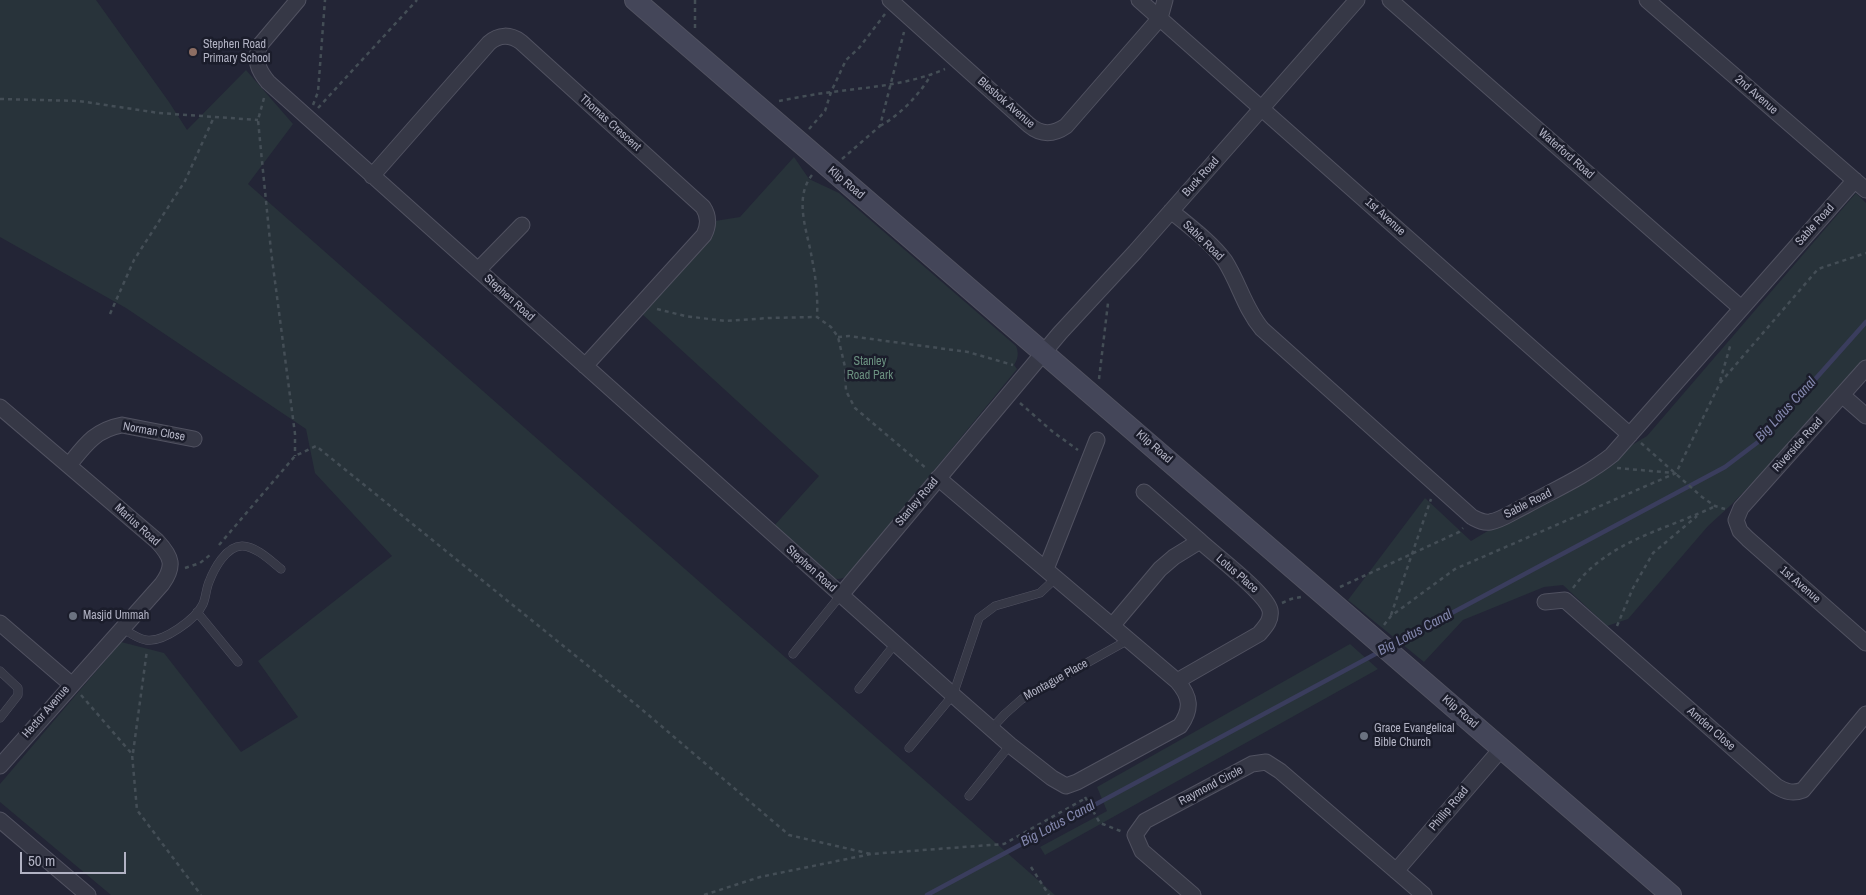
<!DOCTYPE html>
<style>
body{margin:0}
#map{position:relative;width:1866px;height:895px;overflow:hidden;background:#232536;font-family:"Archivo Narrow",sans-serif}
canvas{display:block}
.scale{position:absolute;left:20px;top:852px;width:106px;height:22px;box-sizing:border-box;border:2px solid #b1b2c3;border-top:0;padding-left:6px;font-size:15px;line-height:18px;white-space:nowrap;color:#b1b2c3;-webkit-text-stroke:4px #1b1d2b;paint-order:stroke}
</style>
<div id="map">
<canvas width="1866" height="895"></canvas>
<div class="scale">50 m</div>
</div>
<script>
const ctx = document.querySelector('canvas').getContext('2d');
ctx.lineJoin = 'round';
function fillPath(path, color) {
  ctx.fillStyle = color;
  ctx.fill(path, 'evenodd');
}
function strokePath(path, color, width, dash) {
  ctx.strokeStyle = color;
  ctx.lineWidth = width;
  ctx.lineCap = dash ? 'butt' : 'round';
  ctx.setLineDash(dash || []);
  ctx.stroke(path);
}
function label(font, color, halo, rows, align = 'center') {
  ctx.font = font + ' "Archivo Narrow",sans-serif';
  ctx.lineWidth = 5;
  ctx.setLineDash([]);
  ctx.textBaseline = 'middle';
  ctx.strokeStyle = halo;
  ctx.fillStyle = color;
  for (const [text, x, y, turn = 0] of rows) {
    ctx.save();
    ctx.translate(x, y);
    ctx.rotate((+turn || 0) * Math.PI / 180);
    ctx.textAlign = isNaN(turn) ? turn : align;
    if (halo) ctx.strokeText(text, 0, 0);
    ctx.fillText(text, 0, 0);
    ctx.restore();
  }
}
fillPath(new Path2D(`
 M0,0H96L169,102L187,130L246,70L293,124L248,184L1055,895H111L0,802V784L121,642L164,653L241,752L298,717L258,661L392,556L315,473L306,429L126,308L0,237Z
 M794,157L809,179L839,193L1016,346C1019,353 1018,359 1014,365L1017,369L850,573C845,579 839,580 832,578L773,527L819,476L641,313L715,221L740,217Z
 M1856,193L1866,203V365L1732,504L1708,526L1628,619L1607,626L1563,585L1544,587L1463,620L1424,662L1348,600L1425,498L1471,541L1647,436Z
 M1350,644L1378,669L1045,855L1040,847L1107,811L1097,787Z`), '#28333a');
strokePath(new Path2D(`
 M1390,646L1725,467L1762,439L1866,322
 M927,895L1381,651`), '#3a3d5d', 4.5);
const lane = new Path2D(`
 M197,612L238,662
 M122,628C130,633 138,639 146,640C163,643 196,619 203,604C206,597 206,589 209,582C214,569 226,546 242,546C256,546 271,561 281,569
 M793,654L840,596
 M0,671L18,688V695L0,718
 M859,689L895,644
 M991,729L1005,714L1022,699L1128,640
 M909,748L953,695L979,618L995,606L1040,593L1056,578
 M969,796L1010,745`);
const street = new Path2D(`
 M298,0L260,45C254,60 258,70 268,82L953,695L1010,745L1052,778L1066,786L1077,782L1180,726C1192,709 1191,697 1177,681L938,478
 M890,0L1029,125C1041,135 1053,135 1066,126L1160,18L1165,0
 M1139,0L1630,435
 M1390,0L1741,308
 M1647,0L1866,190
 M372,176L489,43C499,34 510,34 521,42L703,207C709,216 709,225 704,235L585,366
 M1171,211C1189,226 1211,242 1225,261C1239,283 1245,309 1262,329L1472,517C1478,520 1483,523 1490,522C1502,520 1514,511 1525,506C1554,490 1586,476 1612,455L1855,180
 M478,270L522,225
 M1866,368L1741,508L1736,520L1740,531L1748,539L1866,643
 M1842,395L1866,416
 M0,407L157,541C172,557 175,566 162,584L0,766
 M69,465C85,445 95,430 122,425L194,439
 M1144,492L1200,541
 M1046,569L1097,440
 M840,596L1060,333L1135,252L1357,0
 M1545,602L1565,600L1776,786C1786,792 1793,794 1803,790L1866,714
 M0,623L72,685
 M1112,626L1160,569L1174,557L1200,541C1215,555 1266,593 1270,610C1272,620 1265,627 1259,634L1177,681
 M0,820L88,895
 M1396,871L1502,748
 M1193,895L1142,851L1135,835L1145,821L1252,764L1266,762L1280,771L1424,895`);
const secondary = new Path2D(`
 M635,0L1671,895`);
strokePath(lane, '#515261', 9);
strokePath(street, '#515261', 17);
strokePath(secondary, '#515261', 22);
strokePath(new Path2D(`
 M695,28V0
 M264,98L258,120L261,151L271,251L295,434V456
 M0,99L79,101L159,113L258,120
 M779,101C796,98 814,94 832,92C870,87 908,85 945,69
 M313,105L318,92L325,0
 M318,108L417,0
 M880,126C900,115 919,95 931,75
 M809,129L825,111L831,92L846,60L859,48L885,14
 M842,159L880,126L904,32
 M812,175C793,199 808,233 812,259C816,278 818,298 817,317
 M657,309L685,316L725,321L769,318L817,317L831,327L838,337L845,367L846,391L855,408L927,469
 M110,314L134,260L185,181L214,117
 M838,337L849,336L968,352L1013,365
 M1099,379L1108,303
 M1720,381L1731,343
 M1020,403L1053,432L1078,450
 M1641,443L1702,497L1715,506L1725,509
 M1617,468L1674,473
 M219,545L295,456L316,446L639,707L789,835L871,854
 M185,568L200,563L210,555
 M1340,587L1459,532L1463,528
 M1573,588C1600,551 1642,536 1683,520C1694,515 1704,512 1715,506
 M1282,603L1291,599L1301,597
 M1391,615L1431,499
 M1384,625L1391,616L1455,569L1676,473L1720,383L1818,269L1866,253
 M1617,626L1633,588L1653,553L1697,516
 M81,695L132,754L137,810L201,895
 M133,753L147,650
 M1085,797L1100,823L1123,832
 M1031,867L1049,895
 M704,895L760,877L871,854L1004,844L1086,798`), '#444e56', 2.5, [4, 4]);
strokePath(lane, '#363846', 8);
strokePath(street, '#363846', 15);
strokePath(secondary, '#444659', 20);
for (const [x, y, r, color] of [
 [193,52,5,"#8d6e63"],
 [73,616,5,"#6b7280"],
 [1364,736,5,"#6b7280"]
]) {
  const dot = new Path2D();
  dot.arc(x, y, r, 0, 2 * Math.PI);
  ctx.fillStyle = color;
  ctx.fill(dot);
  strokePath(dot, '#1b1d2b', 2);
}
label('12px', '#b1b2c3', '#1b1d2b', [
 ["Stephen Road",203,45],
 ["Primary School",203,59],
 ["Masjid Ummah",83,616],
 ["Grace Evangelical",1374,729],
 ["Bible Church",1374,743]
], 'left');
label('12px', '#b1b2c3', '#1b1d2b', [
 ["2nd Avenue",1756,95,41],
 ["Blesbok Avenue",1006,103,41],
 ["Thomas Crescent",610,123,42],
 ["Waterford Road",1566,154,41],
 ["Buck Road",1201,177,-48],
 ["Klip Road",846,183,40],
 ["1st Avenue",1385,217,42],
 ["Sable Road",1815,225,-48],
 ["Sable Road",1203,241,44],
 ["Stephen Road",509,298,42],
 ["Norman Close",154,432,10],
 ["Riverside Road",1798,445,-48],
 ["Klip Road",1154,447,41],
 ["Stanley Road",917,502,-50],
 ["Sable Road",1528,504,-27],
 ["Marius Road",137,525,42],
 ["Stephen Road",811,569,42],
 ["Lotus Place",1237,574,41],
 ["1st Avenue",1800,585,41],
 ["Montague Place",1056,680,-29],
 ["Hector Avenue",46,712,-49],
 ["Klip Road",1460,712,41],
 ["Amden Close",1711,729,41],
 ["Raymond Circle",1211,786,-28],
 ["Phillip Road",1449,809,-50]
]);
label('12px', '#6b9180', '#1b1d2b', [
 ["Stanley",870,362],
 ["Road Park",870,376]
]);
label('italic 14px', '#8387ad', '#1b1d2b', [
 ["Big Lotus Canal",1786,410,-47],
 ["Big Lotus Canal",1415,633,-28],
 ["Big Lotus Canal",1058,824,-28]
]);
</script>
